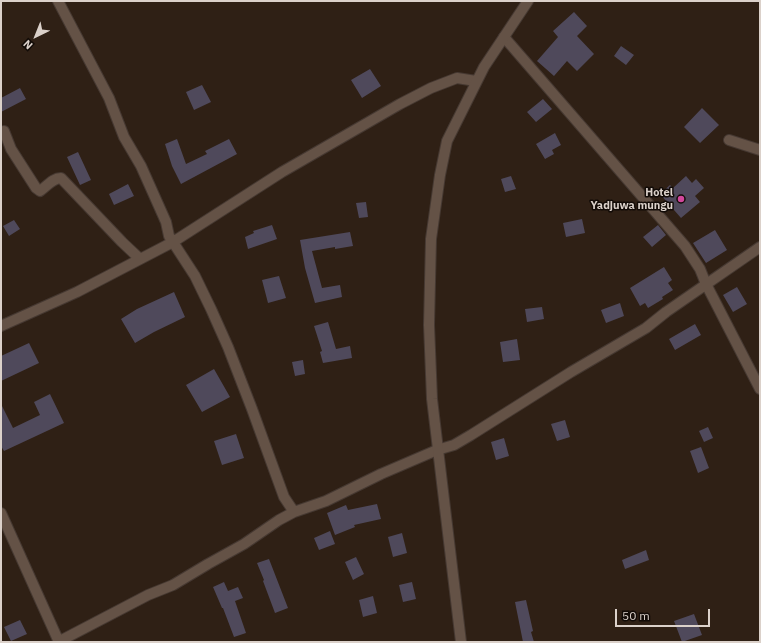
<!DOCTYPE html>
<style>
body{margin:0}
#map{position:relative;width:761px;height:643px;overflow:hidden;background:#2f2015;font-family:"IBM Plex Sans",sans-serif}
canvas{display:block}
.frame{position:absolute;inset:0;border:2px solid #dbd1ca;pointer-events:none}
.north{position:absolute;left:16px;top:16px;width:40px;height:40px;-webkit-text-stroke:3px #120b07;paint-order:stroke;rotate:223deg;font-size:11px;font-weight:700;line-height:16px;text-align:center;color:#dbd1ca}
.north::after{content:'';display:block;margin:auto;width:14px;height:18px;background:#dbd1ca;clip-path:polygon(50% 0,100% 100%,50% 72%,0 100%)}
.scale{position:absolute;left:615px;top:609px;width:95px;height:18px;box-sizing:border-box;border:2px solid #dbd1ca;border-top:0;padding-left:5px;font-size:12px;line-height:14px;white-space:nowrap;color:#dbd1ca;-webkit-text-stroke:3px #120b07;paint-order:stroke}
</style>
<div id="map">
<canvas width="761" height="643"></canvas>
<div class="frame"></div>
<div class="north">N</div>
<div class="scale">50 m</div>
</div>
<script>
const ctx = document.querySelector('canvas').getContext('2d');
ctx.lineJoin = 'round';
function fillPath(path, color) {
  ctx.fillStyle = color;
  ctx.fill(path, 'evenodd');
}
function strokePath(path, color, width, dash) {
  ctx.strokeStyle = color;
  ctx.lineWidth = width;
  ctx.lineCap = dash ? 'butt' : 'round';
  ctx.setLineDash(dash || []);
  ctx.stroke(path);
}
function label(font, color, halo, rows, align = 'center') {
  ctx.font = font + ' "IBM Plex Sans",sans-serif';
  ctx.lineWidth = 3;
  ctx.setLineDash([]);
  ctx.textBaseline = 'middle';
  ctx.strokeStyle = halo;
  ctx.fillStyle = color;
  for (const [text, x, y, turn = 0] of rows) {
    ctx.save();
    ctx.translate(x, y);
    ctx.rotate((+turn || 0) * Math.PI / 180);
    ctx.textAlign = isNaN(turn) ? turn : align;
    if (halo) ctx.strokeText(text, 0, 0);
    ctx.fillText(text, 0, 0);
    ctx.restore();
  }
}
fillPath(new Path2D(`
 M574,12L587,26L577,36L594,54L577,71L567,61L554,76L537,61L558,37L553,31Z
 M621,46L634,55L626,65L614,56Z
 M370,69L381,86L362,98L351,80Z
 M202,85L211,102L194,110L186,92Z
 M20,88L26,99L1,112V98Z
 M543,99L552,109L536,122L527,112Z
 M702,108L719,125L700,143L684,127Z
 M555,133L561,145L552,150L554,154L545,159L536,144Z
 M177,139L186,164L207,154L205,151L229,139L237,154L181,184L172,166L165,144Z
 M78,152L91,180L80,185L67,157Z
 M511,176L516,189L505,192L501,179Z
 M686,176L692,183L696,179L704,188L695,196L700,202L681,218L660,194L670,185L673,188Z
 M128,184L134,196L114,205L109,194Z
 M366,202L368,217L359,218L356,203Z
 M582,219L585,233L566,237L563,223Z
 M14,220L20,229L9,236L3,226Z
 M272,225L277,239L248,249L245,237L254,233L253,231Z
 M658,225L666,235L652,247L643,237Z
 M715,230L727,250L706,263L693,243Z
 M350,232L353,246L335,249V247L312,251L322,288L340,285L342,297L315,303L305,268L300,240Z
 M664,267L672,280L668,283L673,290L662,297L663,299L648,308L645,303L640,306L630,288Z
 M279,276L286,298L268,303L262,280Z
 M737,287L747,304L733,312L723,295Z
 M174,292L185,317L154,332L135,343L121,319L137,309Z
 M620,303L624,316L606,323L601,310Z
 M542,307L544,319L527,322L525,309Z
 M328,322L336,349L350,346L352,358L323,363L320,352L322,351L314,326Z
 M695,324L701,335L675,350L669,339Z
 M517,339L520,360L503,362L500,342Z
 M29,343L39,363L1,381V356Z
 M303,360L305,374L295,376L292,362Z
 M214,369L230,397L202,412L186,385Z
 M50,394L64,423L4,451L1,446V404L13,428L40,415L34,402Z
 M565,420L570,437L557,441L551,424Z
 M708,427L713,438L704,442L699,431Z
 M236,434L244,458L222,465L214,441Z
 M504,438L509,456L496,460L491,442Z
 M701,447L709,468L698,473L690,451Z
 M377,504L381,519L354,525L355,527L335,535L327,513L346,505L348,510Z
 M330,531L335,544L319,550L314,538Z
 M402,533L407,553L393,557L388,537Z
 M646,550L649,560L625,569L622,560Z
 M356,557L364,574L353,580L345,562Z
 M269,559L288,608L275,613L263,581L264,580L257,563Z
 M224,582L228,591L238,587L243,598L235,601L246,633L234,637L223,608H222L213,587Z
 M412,582L416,599L403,602L399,585Z
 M373,596L377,613L363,617L359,600Z
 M526,600L533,631L531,632L534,642H523L515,602Z
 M694,614L702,635L682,642L674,621Z
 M20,620L27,634L11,641L4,627Z`), '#4f495b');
const street = new Path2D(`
 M58,1L109,98L124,137L141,166L166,222L169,236L195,276L211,309L228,347L252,409L284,497L294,512
 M504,37L685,246L700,269L706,284L760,389
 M4,131L11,149L36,188L40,191C47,186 53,178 61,178L122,242L140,259
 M729,140L760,150
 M1,326L77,292L173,242L282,172L400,104L431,88L457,78L476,81
 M1,513L59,642
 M58,642L148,595L173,585L208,564L244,544L279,520L294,512L326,501L381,474L437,450L454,445L471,435L571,372L646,328L666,312L760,247`);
const secondary = new Path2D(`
 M461,642L432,399L429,325L431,239L440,175L447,141L484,67L528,1`);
strokePath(street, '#463932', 12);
strokePath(secondary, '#463932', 12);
strokePath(street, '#645246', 10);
strokePath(secondary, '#645246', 10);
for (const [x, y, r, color] of [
 [681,199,4,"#d1479c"]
]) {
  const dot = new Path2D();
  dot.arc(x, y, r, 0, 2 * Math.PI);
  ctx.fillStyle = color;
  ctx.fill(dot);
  strokePath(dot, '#120b07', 1.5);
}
label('bold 11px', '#dbd1ca', '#120b07', [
 ["Hotel",673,193],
 ["Yadjuwa mungu",673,206]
], 'right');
</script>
